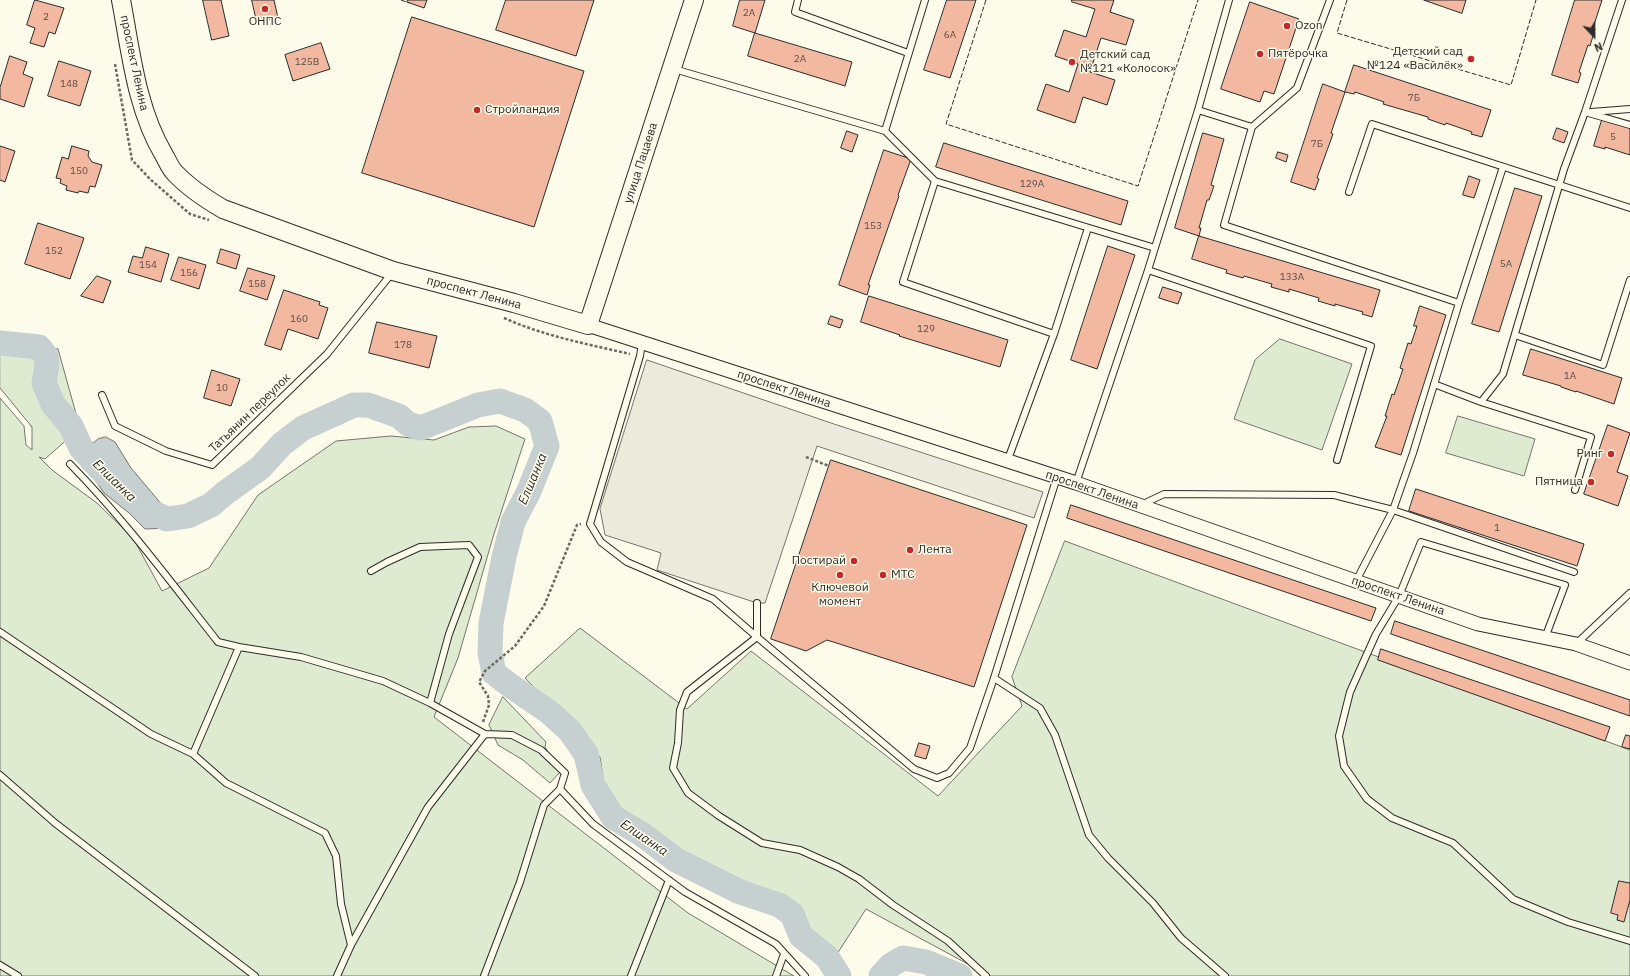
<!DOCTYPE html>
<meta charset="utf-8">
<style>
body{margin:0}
#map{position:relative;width:1630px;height:976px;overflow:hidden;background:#fdfbea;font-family:"IBM Plex Sans",sans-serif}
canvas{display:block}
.north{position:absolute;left:1574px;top:16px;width:40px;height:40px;-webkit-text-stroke:3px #fdfbea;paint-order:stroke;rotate:158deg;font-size:11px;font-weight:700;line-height:16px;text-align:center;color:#2b2b2b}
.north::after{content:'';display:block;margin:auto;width:14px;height:18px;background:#2b2b2b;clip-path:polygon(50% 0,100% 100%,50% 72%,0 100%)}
</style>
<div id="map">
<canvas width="1630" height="976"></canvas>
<div class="north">N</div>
</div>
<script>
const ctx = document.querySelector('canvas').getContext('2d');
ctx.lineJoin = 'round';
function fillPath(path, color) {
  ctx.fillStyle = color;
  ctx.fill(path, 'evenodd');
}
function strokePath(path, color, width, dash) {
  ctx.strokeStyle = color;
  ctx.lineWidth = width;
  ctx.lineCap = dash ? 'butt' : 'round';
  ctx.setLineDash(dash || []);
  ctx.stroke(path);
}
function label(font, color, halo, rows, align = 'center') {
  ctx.font = font + ' "IBM Plex Sans",sans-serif';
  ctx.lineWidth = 3;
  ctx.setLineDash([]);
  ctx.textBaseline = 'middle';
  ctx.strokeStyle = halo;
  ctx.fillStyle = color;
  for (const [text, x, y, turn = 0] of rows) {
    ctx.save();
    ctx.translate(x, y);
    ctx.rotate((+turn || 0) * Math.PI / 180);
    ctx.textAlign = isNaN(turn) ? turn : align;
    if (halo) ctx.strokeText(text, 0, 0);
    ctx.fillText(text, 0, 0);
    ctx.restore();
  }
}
const green = new Path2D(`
 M1280,339L1352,364L1322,450L1234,419L1255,360Z
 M0,342L58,349L80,428L45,459L39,457L52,470L97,503L133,538L162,591L209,568L258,495L336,441L391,436L434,440L469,427L496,426L525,439L493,537L458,658L434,717L688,913L794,976H0V398L24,426L26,445L32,450V427L0,388Z
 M1458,416L1535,439L1524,476L1446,453Z
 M1065,541L1630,750V976H990L866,909L837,954L607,802L600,757L525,678L580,628L687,709L751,651L938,796L1022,706L1012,677Z
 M503,697L546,742L545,747L560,772L550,783L523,760L498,745L489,725Z`);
fillPath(green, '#deebd1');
strokePath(green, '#74746e', 1);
const parking = new Path2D(`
 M647,360L834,424L1043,492L1034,518L817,446L765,603H757L657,570L661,553L605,535L600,509Z`);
fillPath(parking, '#eceadb');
strokePath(parking, '#74746e', 1);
const water = new Path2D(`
 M106,437L115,442L131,468L163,506L170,508L181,518L174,528L145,529L129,513L104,493L93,477L83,468L76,457L98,439Z`);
fillPath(water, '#c7d0d0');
strokePath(water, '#74746e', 1);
strokePath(new Path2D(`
 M0,343L39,347L46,356L47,365L44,383L53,404L71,426L81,448L106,475
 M149,511L167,519L188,516L211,505L225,493L260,468L282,444L303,428L354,405H368L399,416L408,424L421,428L478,405L500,401L525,410L540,421L547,446L529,491L513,522L504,557L491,623L490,653L494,673L508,684L549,712L570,731L586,754L593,785L613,817L643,835L676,860L740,892L779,905L792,914L801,936L827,957L839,976
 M881,976L891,965L903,958L926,962L960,976`), '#c7d0d0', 25);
const building = new Path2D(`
 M35,0L64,8L55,34L49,32L44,47L30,43L35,28L27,25Z
 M203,0H221L229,36L212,40Z
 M252,0H274L278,18L257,22Z
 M408,0H427L424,8L407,2Z
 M506,0H594L576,56L496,30Z
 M740,0H765L755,33L733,26Z
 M947,0H976L950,78L924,70Z
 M1072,0H1114L1110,12L1134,20L1126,45L1101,38L1090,72L1115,80L1107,105L1083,97L1075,123L1037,110L1046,84L1069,92L1078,64L1055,56L1064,30L1086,37L1095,9L1072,2Z
 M1424,0H1466L1462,13Z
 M1575,0H1602L1593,28L1595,29L1590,46L1588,45L1579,72L1581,73L1578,83L1552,75Z
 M1250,2L1299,19L1274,94L1264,91L1260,102L1221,89Z
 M412,17L584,71L534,227L362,173Z
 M755,33L852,62L845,86L748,56Z
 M321,43L330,69L293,81L285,55Z
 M10,56L27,62L23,74L33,78L24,107L0,99V88Z
 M59,61L91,71L80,106L48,96Z
 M1354,65L1491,110L1482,137L1471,134L1472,132L1446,123L1445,125L1428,119V117L1383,104L1384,102L1355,92L1354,94L1345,92Z
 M1323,84L1345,92L1331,133L1333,134L1317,178L1319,179L1315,190L1291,182Z
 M1602,120L1630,128V155L1605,147V149L1594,146Z
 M1557,128L1568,132L1564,143L1553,139Z
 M847,131L858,135L852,152L841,148Z
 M1203,133L1224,139L1211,185L1214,186L1209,200H1207L1199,228H1201L1199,236L1175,228Z
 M944,143L1128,201L1121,225L936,167Z
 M0,146L15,151L5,182L0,180Z
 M72,146L89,151L88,156L92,162L102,165L95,187L90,186L88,193L79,191L78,193L66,190L67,186L60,183L61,179L56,178L62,157L68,159Z
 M884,150L911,159L898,195L899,196L868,285H870L867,295L839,285Z
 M1278,152L1288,155L1286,162L1276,158Z
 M1469,176L1480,180L1474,198L1463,195Z
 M1515,188L1542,196L1499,332L1472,324Z
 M38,223L84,238L70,279L25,264Z
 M1199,236L1380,290L1372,317L1362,314L1363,312L1335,304V306L1318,301L1319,298L1289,289V292L1271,287L1272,284L1244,276L1243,278L1226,273L1227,270L1192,259Z
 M1108,246L1135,255L1097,369L1071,360Z
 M146,247L169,254L161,282L128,272L133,256L142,258Z
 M221,249L240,255L236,269L217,263Z
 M179,257L206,265L199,289L171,280Z
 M248,268L275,276L267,300L240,291Z
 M97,276L111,281L103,303L81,296Z
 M1163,287L1182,293L1178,304L1159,298Z
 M284,290L320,302L319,305L328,308L318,339L288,329L281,350L265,345Z
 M869,296L1008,340L1000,367L899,336L900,335L861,322Z
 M1420,306L1446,315L1401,455L1375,447L1387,416H1385L1392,394L1394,395L1403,369L1400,368L1408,343L1411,344L1417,326H1414Z
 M831,316L843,320L840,328L828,324Z
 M377,322L437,336L429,368L369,353Z
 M1531,349L1622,378L1614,404L1576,391V392L1561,387V386L1523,375Z
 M212,370L240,379L231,406L204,398Z
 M1608,425L1630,433L1617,472L1628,476L1618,506L1584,494Z
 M831,460L1027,525L974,687L827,640L806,651L771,639Z
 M1416,489L1584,544L1577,566L1409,511Z
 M1071,505L1376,608L1371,621L1067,518Z
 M1395,621L1630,700V716L1391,634Z
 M1381,649L1610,727L1605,741L1378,660Z
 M1626,735L1630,736V749L1622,747Z
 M919,743L930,746L926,759L915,756Z
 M1619,881L1630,883V900L1624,922L1617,920L1618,915L1611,913Z`);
fillPath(building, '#f2b8a0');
strokePath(building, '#2b2b2b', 1);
const lane = new Path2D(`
 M798,0L795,12L908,53
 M1330,0L1297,88L1252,127L1224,225L1459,303
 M674,69L885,131L935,181L903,282L1054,334
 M1198,110L1229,0
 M1585,112L1630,125
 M1591,112L1630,109
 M885,131L925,0
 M935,181L1155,248
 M1349,192L1372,124L1630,208
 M1148,270L1371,346L1337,460
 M1515,335L1603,365L1630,280
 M642,343L640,356L590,524L601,542L627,562L713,599L757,637L914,769L937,778L949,773L970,748L994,678L1057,477
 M1434,384L1481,402L1591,437L1575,490
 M102,395L115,426L166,451L212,465L327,354L392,273
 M1481,402L1503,374L1564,169L1585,112L1622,0
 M1007,462L1054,334L1088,228
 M70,464C124,519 170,581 218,642L239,647
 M1076,483L1148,270L1198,110L1252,127
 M1141,505L1164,494L1334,495L1393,510L1574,572
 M371,571L387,562L420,547L469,545L478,557L449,634L430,703
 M1356,581L1393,510L1413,453L1459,303L1503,167
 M757,603V637L687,692L680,710L678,743L673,768L688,793L719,816L762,843L800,850L838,867L859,879L893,905L948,941L986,976
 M0,632L151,734L193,754L226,783L325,833L336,856L341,904L351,945
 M1545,638L1565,585L1421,542L1399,596L1376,634L1350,692L1339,736L1344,766L1367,799L1392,818L1453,843L1513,899L1568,922L1630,941
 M1576,644L1630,593
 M994,678L1040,708L1055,735L1089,835L1108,858L1153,903L1181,938L1225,976
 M193,754L239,647L301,657L383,681L430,703L485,734L512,735L541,750L565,773L560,789L593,824L685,892L776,944L805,976
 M0,775L55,823L255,976
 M0,965L18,976
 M337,976L351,945L428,807L485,734
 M484,976L520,882L544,805L560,789
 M631,976L669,880
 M776,976L784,954`);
const street = new Path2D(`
 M588,325L1076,483L1478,624L1576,644L1630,663`);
const secondary = new Path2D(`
 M121,0C131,52 136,108 164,155C167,160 170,168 175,173C189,188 206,199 223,209L393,271L514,303L588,325L694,0`);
strokePath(lane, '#2b2b2b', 8);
strokePath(street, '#2b2b2b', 15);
strokePath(secondary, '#2b2b2b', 20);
strokePath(new Path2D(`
 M115,64L132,160L150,179L190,214L209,220
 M504,318C544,336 587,344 630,354
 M806,457L829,466
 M483,722L489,705L488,696L479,682L485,671L515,646L544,606L577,525L581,524`), '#6a6964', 2.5, [3, 2]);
strokePath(lane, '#fdfbea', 6);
strokePath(street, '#fdfbea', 13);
strokePath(secondary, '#fdfbea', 18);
strokePath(new Path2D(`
 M401,0L409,3
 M986,0L946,124L1138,186L1198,0
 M1347,0L1337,33L1511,85L1536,0`), '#2b2b2b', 1, [5, 2]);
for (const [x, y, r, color] of [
 [265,9,4,"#c62828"],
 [1287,26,4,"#c62828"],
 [1260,54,4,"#c62828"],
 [1471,59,4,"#c62828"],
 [1072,62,4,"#c62828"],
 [477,110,4,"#c62828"],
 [1611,454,4,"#c62828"],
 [1591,482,4,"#c62828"],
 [910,550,4,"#c62828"],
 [854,561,4,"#c62828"],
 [840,575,4,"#c62828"],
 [883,575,4,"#c62828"]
]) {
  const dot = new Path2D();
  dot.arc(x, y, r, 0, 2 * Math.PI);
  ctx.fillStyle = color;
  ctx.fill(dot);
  strokePath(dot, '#fdfbea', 1.5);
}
label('10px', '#5d4e48', null, [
 ["2А",749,13],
 ["2",46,17],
 ["6А",950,35],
 ["2А",800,59],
 ["125В",307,62],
 ["148",69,84],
 ["7Б",1414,98],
 ["5",1613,137],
 ["7Б",1317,144],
 ["150",79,171],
 ["129А",1032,184],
 ["153",873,226],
 ["152",54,251],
 ["5А",1506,264],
 ["154",148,265],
 ["156",189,273],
 ["133А",1292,277],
 ["158",257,284],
 ["160",299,319],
 ["129",926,329],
 ["178",403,345],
 ["1А",1570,376],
 ["10",222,388],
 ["1",1497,528]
]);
label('12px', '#2b2b2b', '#fdfbea', [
 ["ОНПС",265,22,"center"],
 ["Ozon",1295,26],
 ["Детский сад",1463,52,"right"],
 ["№124 «Василёк»",1463,66,"right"],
 ["Пятёрочка",1268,54],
 ["Детский сад",1080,55],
 ["№121 «Колосок»",1080,69],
 ["Стройландия",485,110],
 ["Ринг",1603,454,"right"],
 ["Пятница",1583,482,"right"],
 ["Лента",918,550],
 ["Постирай",846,561,"right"],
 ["МТС",891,575],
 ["Ключевой",840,588,"center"],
 ["момент",840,602,"center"]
], 'left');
label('12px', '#2b2b2b', '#fdfbea', [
 ["проспект Ленина",134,63,78],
 ["улица Пацаева",641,163,-72],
 ["проспект Ленина",474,293,15],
 ["проспект Ленина",784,389,18],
 ["Татьянин переулок",250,413,-44],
 ["проспект Ленина",1092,490,19],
 ["проспект Ленина",1398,596,19]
]);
label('italic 13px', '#2b2b2b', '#fdfbea', [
 ["Елшанка",533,479,-67],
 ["Елшанка",114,481,44],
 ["Елшанка",644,838,34]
]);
</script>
